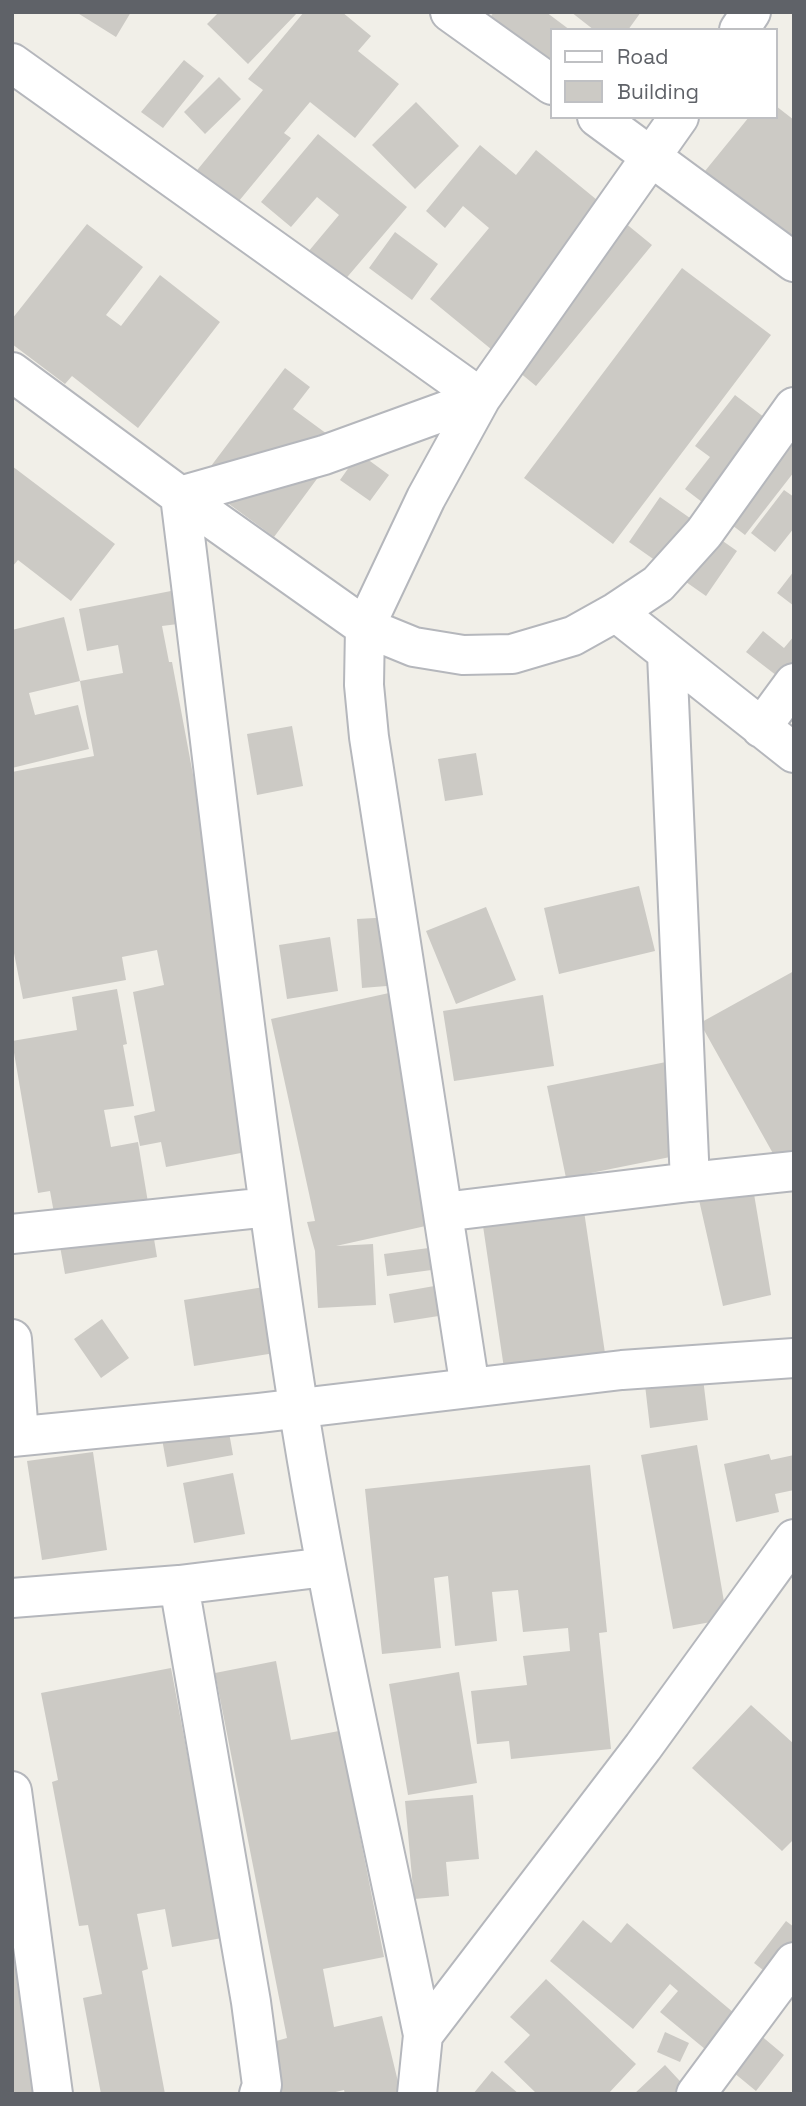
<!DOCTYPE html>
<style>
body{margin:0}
#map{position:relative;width:806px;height:2106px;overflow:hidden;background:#f1efe8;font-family:"Space Grotesk",sans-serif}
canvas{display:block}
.frame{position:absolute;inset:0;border:14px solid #5f6268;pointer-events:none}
.legend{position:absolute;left:550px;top:28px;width:228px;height:91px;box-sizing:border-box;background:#fff;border:2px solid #bfc0c3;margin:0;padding:9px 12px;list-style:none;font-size:21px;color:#5f6268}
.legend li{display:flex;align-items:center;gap:14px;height:35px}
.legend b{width:35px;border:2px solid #bfc0c3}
</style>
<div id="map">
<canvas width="806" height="2106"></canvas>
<div class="frame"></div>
<ul class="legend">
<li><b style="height:9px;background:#fff"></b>Road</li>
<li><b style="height:19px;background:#cccac5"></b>Building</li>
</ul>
</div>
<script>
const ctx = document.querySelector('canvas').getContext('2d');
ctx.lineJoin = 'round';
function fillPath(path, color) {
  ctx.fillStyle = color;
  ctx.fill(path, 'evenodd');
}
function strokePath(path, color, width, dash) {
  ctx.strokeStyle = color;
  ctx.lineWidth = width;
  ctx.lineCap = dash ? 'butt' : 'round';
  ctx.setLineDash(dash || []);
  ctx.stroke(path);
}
fillPath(new Path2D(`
 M76,12H131L116,37Z
 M219,12H298L248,64L207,24Z
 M304,12H342L371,36L358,51L399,84L355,138L310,102L284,133L291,138L229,213L189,180L263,90L248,79Z
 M494,12H546L570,30H552V91L476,36Z
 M571,12H641L628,30H594Z
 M184,60L204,76L163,128L141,112Z
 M219,77L241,99L205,134L184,112Z
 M416,102L459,146L415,189L372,145Z
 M776,106L794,120V232L789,238L705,171L749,117H776Z
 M318,134L407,207L343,282L308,252L339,215L317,197L291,227L261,202Z
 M480,145L516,175L536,150L652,245L536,386L430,299L489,228L463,206L445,228L426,211Z
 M87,224L143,267L106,315L121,326L160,275L220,322L138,428L72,376L65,384L12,344V319Z
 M395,232L438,264L412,300L369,268Z
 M682,268L771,335L613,544L524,478Z
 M285,368L310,387L293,409L342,445L274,537L199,482Z
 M735,395L794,440V472L745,535L685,489L710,457L695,446Z
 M359,453L389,475L370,501L340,480Z
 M12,466L115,544L71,601L18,560L12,567Z
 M784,490L794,497V528L775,552L751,533Z
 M660,497L737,551L706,596L629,542Z
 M794,571V606L777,593Z
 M171,591L178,624L162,626L169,662H172L238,1016L257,1150L166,1167L161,1142L140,1146L134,1116L155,1111L133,992L164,985L157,950L122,957L126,980L23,999L12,943V772L94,756L80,681L123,673L118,645L87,651L79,609Z
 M64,617L80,681L29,693L35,715L78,705L89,749L12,768V630Z
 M763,631L784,648L794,636V689L746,652Z
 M292,726L303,786L257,795L247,734Z
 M476,753L483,795L445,801L438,759Z
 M639,886L655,951L559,974L544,908Z
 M486,907L516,980L456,1004L426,931Z
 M393,917L399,985L362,988L357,919Z
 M330,937L338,991L287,999L279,945Z
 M794,971V1191L700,1023Z
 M117,989L127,1044L123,1045L134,1106L104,1110L111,1147L138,1142L157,1257L65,1274L50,1191L38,1193L12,1041L77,1030L72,997Z
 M389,993L439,1223L336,1246L373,1244L376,1305L318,1308L315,1251L307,1222L315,1221L271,1019Z
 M543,995L554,1066L454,1081L443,1011Z
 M666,1062L685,1154L566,1178L547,1086Z
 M754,1194L771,1295L723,1306L699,1200Z
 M584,1211L606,1360L505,1375L483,1226Z
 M436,1247L439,1269L387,1276L384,1254Z
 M440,1285L445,1315L394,1323L389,1294Z
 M270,1286L281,1352L194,1366L184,1300Z
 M102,1319L129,1358L101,1378L74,1339Z
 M703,1378L708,1420L650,1428L645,1385Z
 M227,1421L233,1455L167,1467L161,1433Z
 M697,1445L727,1619L673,1629L641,1455Z
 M93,1452L107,1550L42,1560L27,1461Z
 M769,1454L771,1460L794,1455V1490L775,1494L779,1512L736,1522L724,1464Z
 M590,1465L607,1632L599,1633L611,1749L511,1759L509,1741L477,1744L471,1691L527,1685L523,1656L570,1651L568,1628L523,1632L518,1590L492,1592L497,1641L455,1646L448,1576L434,1578L441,1648L382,1654L365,1489Z
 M233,1473L245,1534L194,1543L183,1483Z
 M276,1661L291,1740L339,1731L384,1957L323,1969L334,2027L382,2016L401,2094H345L344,2090L327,2094H280L269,2043L287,2038L215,1673Z
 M171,1668L222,1938L172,1947L165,1909L137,1914L148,1969L142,1971L165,2094H101L83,1998L102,1994L88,1925L79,1926L52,1782L58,1780L41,1693Z
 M459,1672L477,1783L408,1795L389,1684Z
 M751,1705L794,1744V1839L782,1851L692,1768Z
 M473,1795L479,1859L446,1862L449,1896L414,1899L405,1801Z
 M12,1878L57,2094H12Z
 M583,1920L611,1943L627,1923L784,2055L756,2091L660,2012L678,1991L670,1984L633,2029L550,1961Z
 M786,1921L794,1927V1968L781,1984L754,1963Z
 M546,1979L636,2064L608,2094H537L504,2062L530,2035L510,2017Z
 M665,2032L689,2043L680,2062L657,2052Z
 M665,2065L692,2094H634Z
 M492,2071L519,2094H473Z`), '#cccac5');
const street = new Path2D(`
 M450,12L552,85
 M739,30L751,12
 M12,63L481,398L426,498L365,627L364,685L369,737L470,1388
 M597,117L794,262
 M12,372L180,496L365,627L414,647L463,655L512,654L573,636L616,612L658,584L704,533L794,407
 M616,612L794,753
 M761,728L794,683
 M690,1182L794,1171
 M443,1212L690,1182L667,654
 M12,1234L269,1207
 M12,1339L19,1436
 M12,1437L259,1413L622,1370L794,1358
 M179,1585L251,2002L262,2085L259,2094
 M12,1598L179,1585L326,1567
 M12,1791L53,2094
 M423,2035C380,1825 331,1616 298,1405C251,1103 218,799 180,496L324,455L481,398L679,117
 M417,2094L423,2035L643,1747L794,1539
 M696,2094L794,1962`);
strokePath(street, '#b5b7bc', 42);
strokePath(street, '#fff', 38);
</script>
